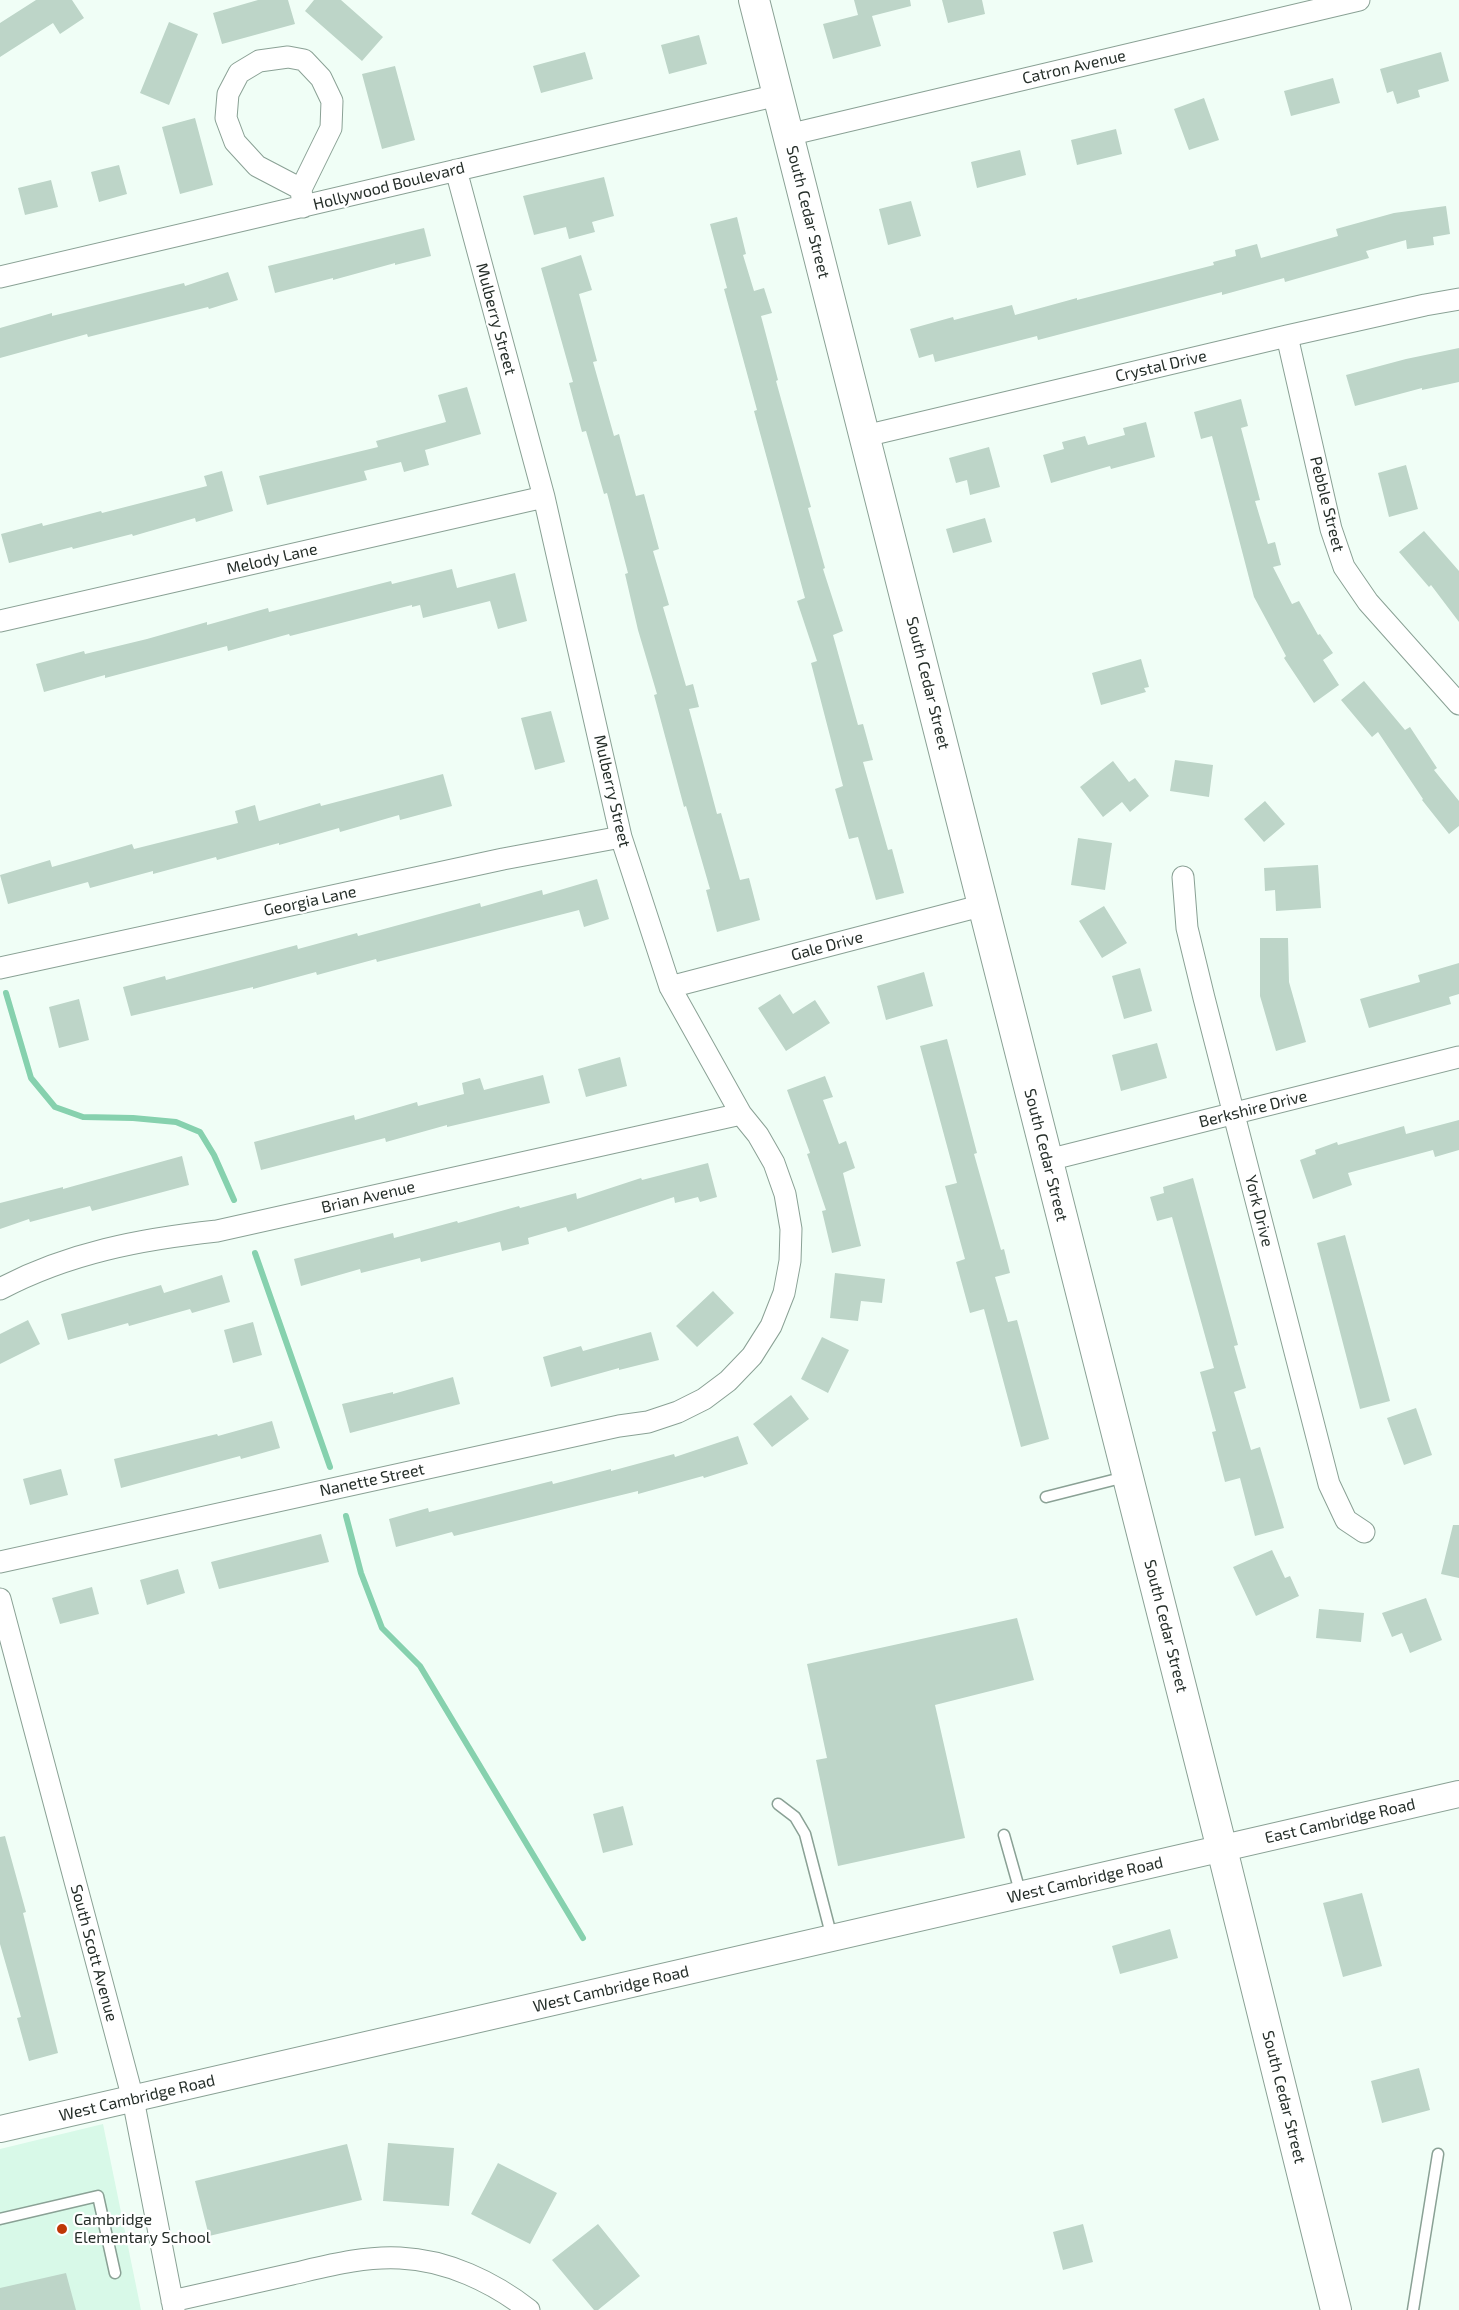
<!DOCTYPE html>
<style>
body{margin:0}
canvas{display:block;background:#f0fef6}
</style>
<canvas width="1459" height="2310"></canvas>
<script>
const ctx = document.querySelector('canvas').getContext('2d');
ctx.lineJoin = 'round';
function fillPath(path, color) {
  ctx.fillStyle = color;
  ctx.fill(path, 'evenodd');
}
function strokePath(path, color, width, dash) {
  ctx.strokeStyle = color;
  ctx.lineWidth = width;
  ctx.lineCap = dash ? 'butt' : 'round';
  ctx.setLineDash(dash || []);
  ctx.stroke(path);
}
function label(font, color, halo, rows, align = 'center') {
  ctx.font = font + ' "Exo 2",sans-serif';
  ctx.lineWidth = 4.5;
  ctx.setLineDash([]);
  ctx.textBaseline = 'middle';
  ctx.strokeStyle = halo;
  ctx.fillStyle = color;
  for (const [text, x, y, turn = 0] of rows) {
    ctx.save();
    ctx.translate(x, y);
    ctx.rotate((+turn || 0) * Math.PI / 180);
    ctx.textAlign = isNaN(turn) ? turn : align;
    if (halo) ctx.strokeText(text, 0, 0);
    ctx.fillText(text, 0, 0);
    ctx.restore();
  }
}
fillPath(new Path2D(`
 M103,2124L141,2310H0V2149Z`), '#d8f9e8');
strokePath(new Path2D(`
 M6,993L31,1078L55,1107L83,1117L133,1118L176,1122L200,1132L214,1155L234,1200
 M255,1253L330,1467
 M346,1516L361,1573L382,1628L420,1666L583,1938`), '#86d1ae', 6);
fillPath(new Path2D(`
 M36,0H72L84,18L60,34L53,23L0,57V23Z
 M258,0H288L295,24L222,44L213,13Z
 M314,0H341L383,37L362,61L305,11Z
 M854,0H910L911,6L872,16L881,46L833,59L823,24L858,15Z
 M942,0H982L985,14L948,23Z
 M169,22L198,34L169,105L140,93Z
 M699,35L707,64L669,74L661,45Z
 M585,52L593,79L541,93L533,66Z
 M1441,52L1449,81L1418,90L1420,97L1397,104L1393,91L1387,93L1380,69Z
 M395,66L415,140L382,149L362,74Z
 M1333,78L1340,103L1291,116L1284,91Z
 M1204,98L1219,140L1189,150L1174,109Z
 M195,118L213,185L180,194L162,127Z
 M1116,129L1122,154L1077,165L1071,140Z
 M1020,150L1026,175L977,188L971,162Z
 M119,165L127,194L99,202L91,172Z
 M604,177L614,216L592,222L595,232L569,239L566,227L534,235L523,196Z
 M51,180L58,207L25,215L18,188Z
 M911,201L921,236L888,245L879,209Z
 M1446,206L1450,234L1433,237L1434,245L1407,249L1406,240L1366,251L1369,258L1285,282L1284,278L1222,295V292L1038,340L1037,336L935,362L933,354L919,358L910,329L953,317L954,320L1012,305L1015,315L1077,298V300L1214,265L1213,262L1236,256L1235,250L1257,244L1261,258L1338,236L1336,229L1394,213Z
 M737,217L746,254L743,255L754,291L764,288L772,313L761,316L778,380L776,381L811,507L808,508L825,568L823,569L843,631L833,635L858,725L863,724L873,760L863,762L888,850L892,849L904,893L876,900L858,837L849,839L835,789L843,786L811,663L817,661L797,601L805,598L754,411L757,410L724,289L727,288L710,224Z
 M424,228L431,256L395,265V263L333,280V278L275,293L268,266Z
 M581,255L592,290L579,294L597,361L593,362L614,436L619,434L636,496L644,494L659,549L653,551L669,605L663,607L686,686L693,684L699,707L689,709L717,814L721,813L740,880L749,878L760,920L717,932L706,890L710,889L686,806L684,807L654,695L657,694L638,630L625,574L628,573L607,493L604,494L586,431L582,432L569,383L573,382L541,268Z
 M228,272L238,300L209,309L208,307L88,337L87,334L0,358V328L52,313V316L184,283L185,286Z
 M1459,348V382L1422,390V388L1355,406L1346,375L1406,359Z
 M467,387L481,434L425,450L429,465L404,472L401,462L364,471L367,480L267,505L259,476L378,447L376,441L446,422L438,395Z
 M1241,399L1248,426L1241,428L1260,500L1255,501L1268,544L1275,542L1281,565L1273,567L1292,604L1299,601L1318,635L1320,634L1333,653L1323,660L1339,685L1314,703L1284,658L1286,656L1254,597L1212,436L1201,439L1194,412Z
 M1146,422L1155,457L1111,469L1110,466L1051,483L1043,455L1064,449L1062,442L1085,436L1088,445L1125,435L1123,428Z
 M989,447L1000,487L970,495L967,480L956,483L949,458Z
 M1406,465L1418,509L1389,517L1378,473Z
 M222,471L233,511L196,522L195,518L133,536L132,534L73,549L72,547L9,563L1,534L42,523L43,526L101,511L102,513L207,486L204,476Z
 M985,518L992,542L953,553L946,529Z
 M1424,531L1459,571V622L1431,585L1429,587L1399,552Z
 M452,569L457,588L515,573L527,621L498,629L490,601L423,618L420,605L412,607V605L290,636L289,634L228,651L227,646L105,678V675L44,692L36,664L84,651L85,654L147,639L207,622V625L268,608L269,612L391,581L392,584Z
 M1141,659L1149,687L1144,688L1146,692L1101,705L1092,673Z
 M1364,681L1405,730L1410,727L1437,768L1434,770L1459,801V826L1449,834L1422,800L1423,799L1378,732L1372,737L1341,700Z
 M551,711L565,762L535,770L521,718Z
 M1175,760L1213,765L1209,797L1170,791Z
 M1113,761L1129,782L1135,778L1149,796L1130,812L1122,802L1103,817L1080,787Z
 M443,774L452,806L400,820L399,815L340,832L339,828L279,845V843L217,860L216,857L153,874V871L90,888L88,882L8,904L0,875L50,860L52,867L132,844L134,849L238,823L235,811L255,805L259,821L320,803L321,806Z
 M1265,801L1285,824L1264,842L1244,819Z
 M1078,838L1112,843L1105,890L1071,885Z
 M1318,865L1321,908L1276,911L1275,890L1265,891L1264,868Z
 M597,879L609,919L584,927L579,910L377,962L376,959L317,975L316,972L253,989V987L131,1016L123,987L165,976L166,980L297,945L298,949L357,933L358,936L480,903L481,907L542,890L543,895Z
 M1104,906L1127,943L1102,958L1079,921Z
 M1260,938H1288L1289,982L1306,1042L1276,1051L1260,996Z
 M1459,963V994L1449,997L1451,1004L1369,1028L1360,999L1420,982L1418,975Z
 M1140,968L1152,1011L1124,1019L1112,976Z
 M924,972L933,1006L886,1020L877,986Z
 M780,994L793,1014L815,1000L830,1023L786,1051L758,1008Z
 M79,999L89,1040L59,1048L49,1007Z
 M947,1039L977,1153L974,1154L1001,1250L1004,1249L1010,1273L995,1277L1008,1322L1017,1320L1049,1439L1021,1447L984,1309L970,1313L956,1262L965,1259L945,1186L957,1183L920,1046Z
 M1157,1043L1167,1078L1121,1091L1112,1055Z
 M620,1057L627,1086L586,1097L578,1069Z
 M543,1075L550,1103L447,1127V1125L386,1142L385,1138L261,1170L254,1142L354,1115L355,1120L417,1102L418,1106L464,1094L462,1083L480,1078L484,1090Z
 M825,1076L833,1097L823,1100L839,1144L846,1141L855,1168L843,1173L861,1246L832,1253L822,1211L826,1210L807,1154L810,1153L787,1090Z
 M1459,1120V1150L1435,1157L1433,1150L1348,1173L1352,1185L1313,1199L1300,1160L1316,1154L1315,1150L1337,1142L1338,1145L1404,1126L1406,1134Z
 M182,1156L189,1185L92,1211L90,1206L30,1222L29,1219L0,1229V1203L63,1187V1189Z
 M708,1163L717,1197L700,1202L698,1197L675,1203L674,1197L568,1232L566,1227L528,1238L529,1244L502,1251L500,1242L421,1262L420,1258L361,1273L360,1269L301,1286L294,1259L393,1233L394,1238L457,1221L458,1223L519,1206L520,1208L576,1193L577,1199L641,1178L642,1180Z
 M1193,1178L1238,1345L1234,1346L1246,1388L1234,1392L1251,1450L1260,1447L1284,1528L1255,1536L1240,1478L1225,1482L1212,1432L1216,1431L1200,1372L1214,1368L1172,1217L1157,1221L1150,1197L1164,1193L1163,1187Z
 M1345,1235L1390,1401L1360,1409L1317,1243Z
 M835,1273L885,1279L882,1303L861,1301L858,1321L830,1318Z
 M222,1275L230,1302L192,1313L190,1309L129,1326L128,1323L68,1340L61,1314L161,1285L164,1293Z
 M713,1291L734,1313L697,1347L676,1326Z
 M28,1320L40,1344L0,1364V1334Z
 M253,1322L262,1355L233,1363L224,1330Z
 M651,1332L659,1360L619,1370V1368L551,1387L543,1357L581,1346L583,1351Z
 M822,1337L849,1350L828,1393L801,1379Z
 M453,1377L460,1404L350,1433L342,1404L393,1392V1394Z
 M791,1395L809,1419L772,1447L753,1424Z
 M1416,1408L1432,1455L1404,1465L1387,1418Z
 M272,1421L280,1448L241,1459L240,1456L121,1488L114,1459L217,1434L218,1436Z
 M738,1436L748,1464L704,1478L703,1476L638,1494V1491L454,1536L452,1532L396,1547L389,1519L428,1508L429,1512L552,1481L553,1484L611,1469V1471L674,1454L675,1457Z
 M61,1469L68,1495L30,1505L23,1479Z
 M1453,1525H1459V1578L1441,1574Z
 M321,1534L329,1562L219,1589L211,1562Z
 M1272,1550L1285,1578L1290,1576L1299,1596L1256,1616L1233,1567Z
 M178,1569L185,1593L147,1605L140,1580Z
 M92,1587L99,1614L60,1624L52,1598Z
 M1426,1598L1442,1640L1410,1653L1402,1633L1392,1637L1382,1613Z
 M1319,1609L1364,1613L1361,1642L1316,1638Z
 M1017,1618L1034,1680L935,1705L965,1838L838,1866L816,1760L827,1758L807,1664Z
 M623,1806L633,1845L603,1853L593,1814Z
 M5,1836L26,1912L23,1913L58,2053L29,2061L17,2018L21,2017L0,1944V1837Z
 M1362,1893L1382,1966L1343,1977L1323,1903Z
 M1170,1929L1178,1958L1120,1974L1112,1946Z
 M1419,2068L1430,2110L1382,2123L1371,2081Z
 M388,2143L454,2148L449,2206L383,2201Z
 M347,2144L362,2200L209,2236L195,2181Z
 M498,2163L557,2193L530,2244L471,2214Z
 M598,2224L640,2276L598,2310H594L552,2260Z
 M1083,2224L1093,2262L1063,2270L1053,2232Z
 M66,2273L76,2310H0V2288Z`), '#bdd5c8');
const service = new Path2D(`
 M1046,1497L1125,1477
 M778,1804L795,1817L805,1834L832,1938
 M1004,1835L1021,1895
 M0,2219L98,2196L115,2273
 M1413,2310L1438,2154`);
const minor = new Path2D(`
 M788,135L1359,0
 M301,189L257,166L235,142L226,118L228,94L239,73L259,61L288,57L304,60L321,78L332,101L331,128L301,189L303,207
 M0,277L778,95
 M1287,336L1331,529L1344,567L1368,602L1459,704
 M865,436L1287,336L1425,305L1459,299
 M0,621L544,497
 M1183,877L1187,928L1204,998L1329,1484L1346,1520L1364,1532
 M0,968L503,859L621,837
 M670,987L984,905
 M1048,1160L1459,1057
 M0,1289C68,1253 141,1239 217,1231L741,1114
 M0,1562L619,1426L648,1422L678,1412L704,1399L728,1381L752,1356L771,1326L784,1293L790,1261L791,1229L785,1194L774,1163L758,1135L741,1114L670,987L621,837L544,497L456,170
 M0,1599L133,2099L174,2310
 M172,2301C212,2292 252,2283 292,2274C327,2266 364,2256 400,2258C447,2260 493,2282 529,2310`);
const tertiary = new Path2D(`
 M0,2129L1459,1794`);
const secondary = new Path2D(`
 M754,0L1222,1849L1336,2310`);
strokePath(service, '#8aa195', 13);
strokePath(minor, '#8aa195', 23);
strokePath(tertiary, '#8aa195', 28);
strokePath(secondary, '#8aa195', 32);
strokePath(service, '#fff', 10);
strokePath(minor, '#fff', 21);
strokePath(tertiary, '#fff', 26);
strokePath(secondary, '#fff', 30);
for (const [x, y, r, color] of [
 [62,2229,6,"#bf3705"]
]) {
  const dot = new Path2D();
  dot.arc(x, y, r, 0, 2 * Math.PI);
  ctx.fillStyle = color;
  ctx.fill(dot);
  strokePath(dot, '#fff', 2);
}
label('16px', '#252e29', '#fff', [
 ["Catron Avenue",1074,67,-13],
 ["Hollywood Boulevard",389,186,-14],
 ["South Cedar Street",808,212,76],
 ["Mulberry Street",496,319,75],
 ["Crystal Drive",1161,366,-13],
 ["Pebble Street",1327,504,76],
 ["Melody Lane",272,559,-13],
 ["South Cedar Street",928,683,76],
 ["Mulberry Street",612,791,77],
 ["Georgia Lane",310,901,-12],
 ["Gale Drive",827,946,-15],
 ["Berkshire Drive",1253,1109,-14],
 ["South Cedar Street",1046,1155,76],
 ["Brian Avenue",368,1197,-13],
 ["York Drive",1259,1211,76],
 ["Nanette Street",372,1480,-12],
 ["South Cedar Street",1166,1626,76],
 ["East Cambridge Road",1340,1821,-13],
 ["West Cambridge Road",1085,1880,-13],
 ["South Scott Avenue",94,1953,75],
 ["West Cambridge Road",611,1989,-13],
 ["South Cedar Street",1284,2097,76],
 ["West Cambridge Road",137,2098,-13]
]);
label('16px', '#252e29', '#fff', [
 ["Cambridge",74,2220],
 ["Elementary School",74,2238]
], 'left');
</script>
